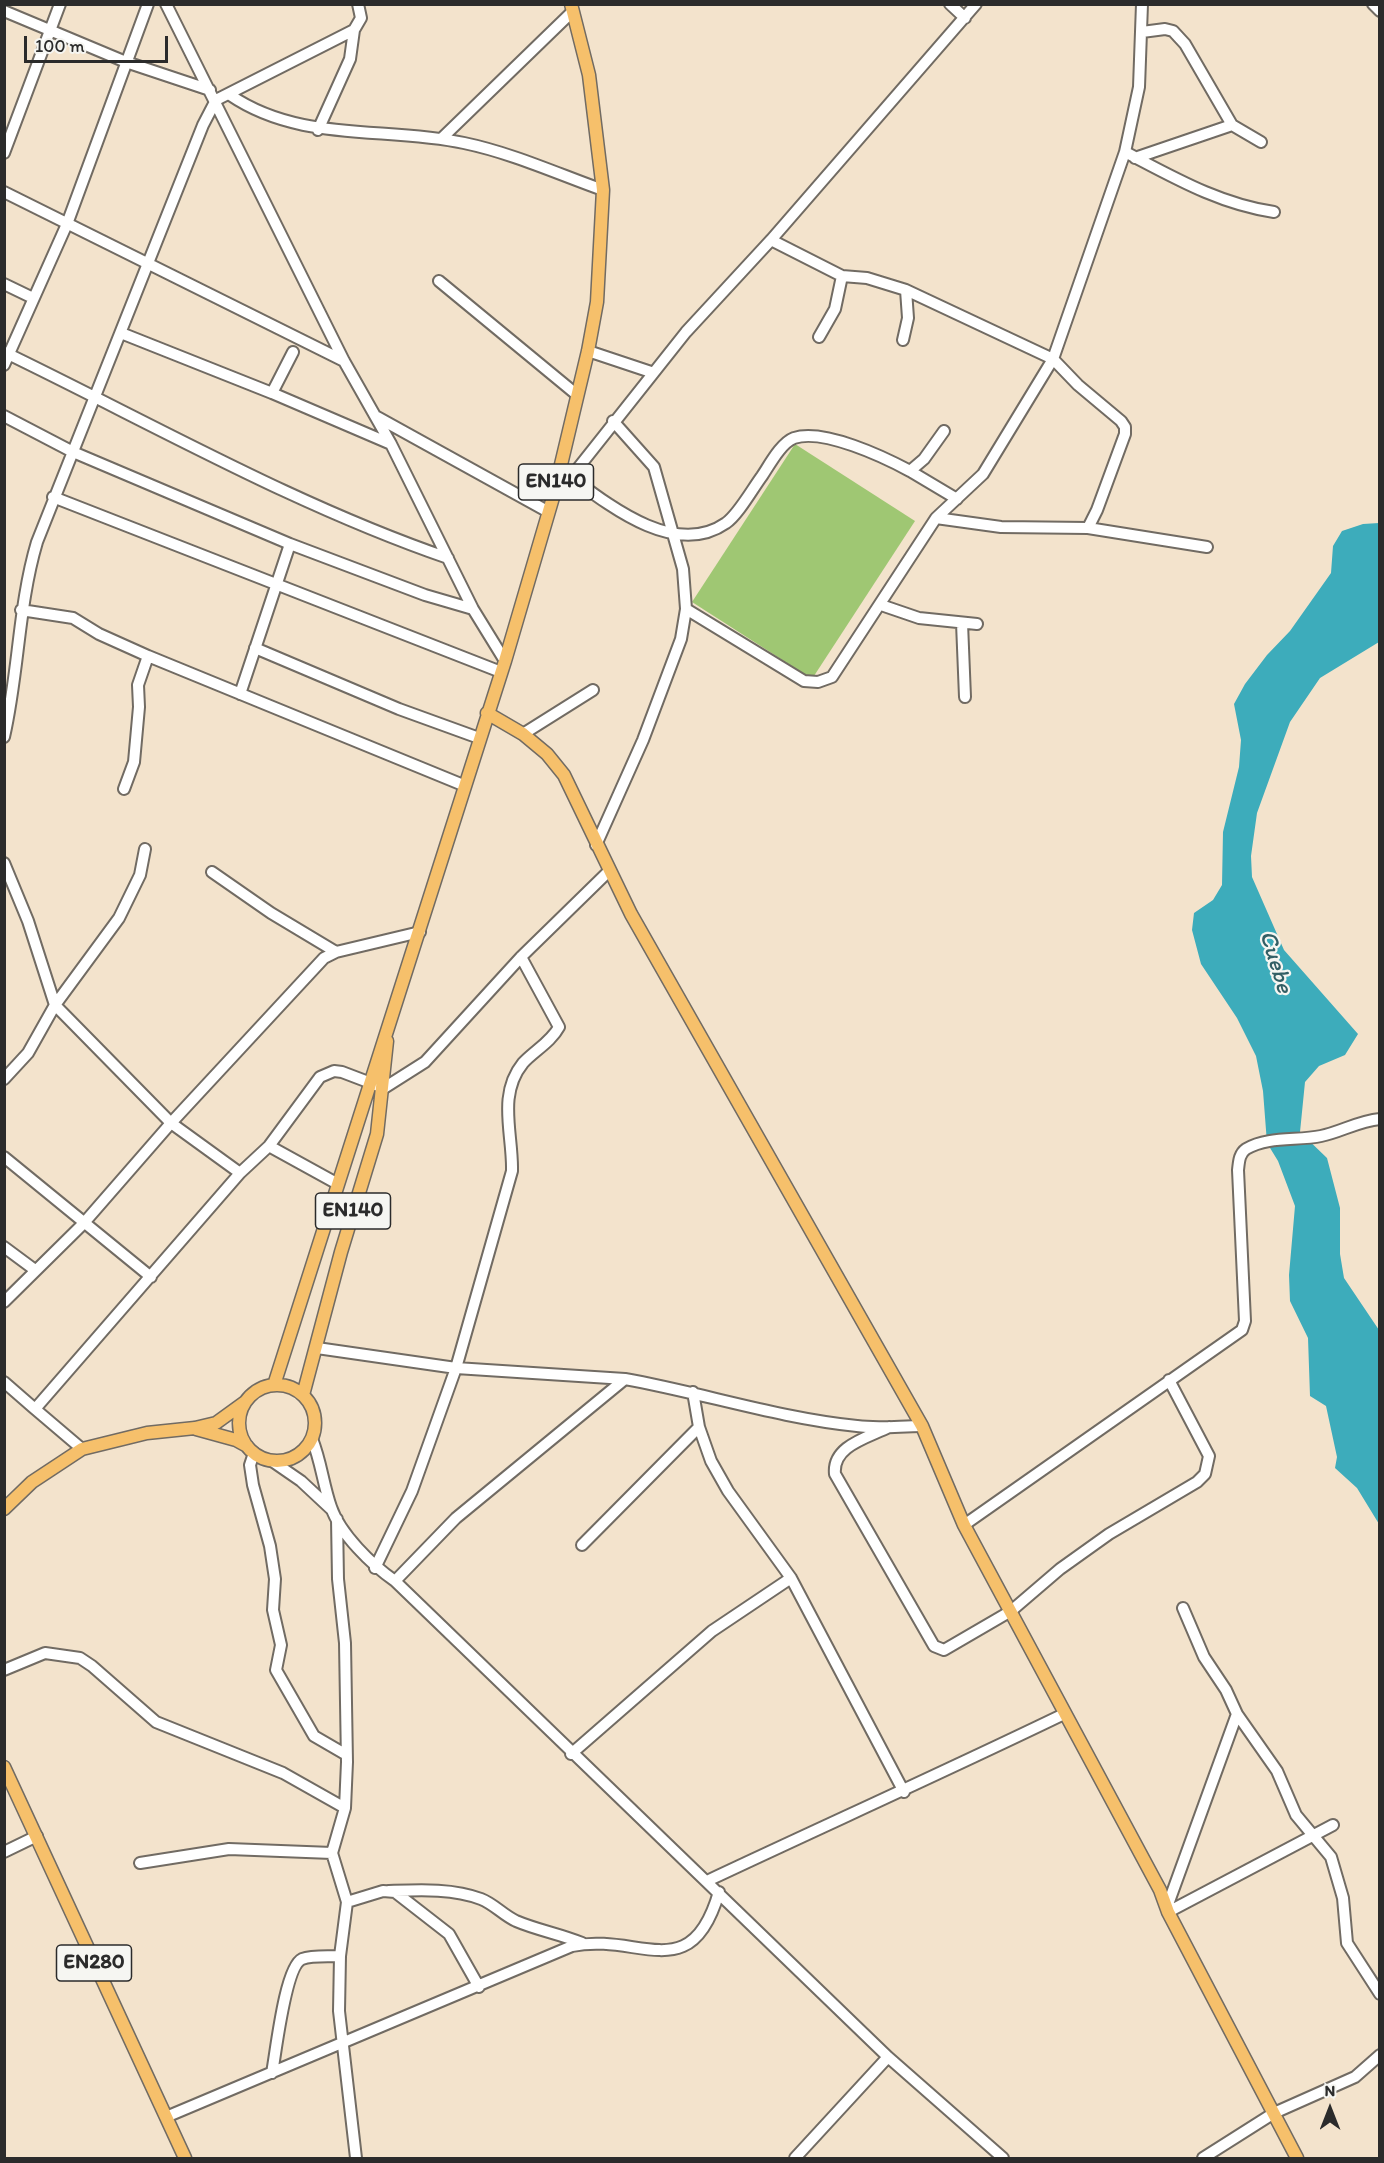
<!DOCTYPE html>
<style>
body{margin:0}
#map{position:relative;width:1384px;height:2163px;overflow:hidden;background:#f3e3cc;font-family:Itim,sans-serif}
canvas{display:block}
.frame{position:absolute;inset:0;border:6px solid #2b2b2b;pointer-events:none}
.north{position:absolute;left:1300px;top:2079px;width:60px;height:60px;-webkit-text-stroke:4px #f6f6f2;paint-order:stroke;rotate:0deg;font-size:16px;font-weight:700;line-height:24px;text-align:center;color:#2b2b2b}
.north::after{content:'';display:block;margin:auto;width:21px;height:27px;background:#2b2b2b;clip-path:polygon(50% 0,100% 100%,50% 72%,0 100%)}
.scale{position:absolute;left:24px;top:36px;width:144px;height:27px;box-sizing:border-box;border:3px solid #2b2b2b;border-top:0;padding-left:8px;font-size:18px;line-height:21px;white-space:nowrap;color:#2b2b2b;-webkit-text-stroke:4px #f6f6f2;paint-order:stroke}
</style>
<div id="map">
<canvas width="1384" height="2163"></canvas>
<div class="frame"></div>
<div class="north">N</div>
<div class="scale">100 m</div>
</div>
<script>
const ctx = document.querySelector('canvas').getContext('2d');
ctx.lineJoin = 'round';
function fillPath(path, color) {
  ctx.fillStyle = color;
  ctx.fill(path, 'evenodd');
}
function strokePath(path, color, width, dash) {
  ctx.strokeStyle = color;
  ctx.lineWidth = width;
  ctx.lineCap = dash ? 'butt' : 'round';
  ctx.setLineDash(dash || []);
  ctx.stroke(path);
}
function label(font, color, halo, rows, align = 'center') {
  ctx.font = font + ' Itim,sans-serif';
  ctx.lineWidth = 4.5;
  ctx.setLineDash([]);
  ctx.textBaseline = 'middle';
  ctx.strokeStyle = halo;
  ctx.fillStyle = color;
  for (const [text, x, y, turn = 0] of rows) {
    ctx.save();
    ctx.translate(x, y);
    ctx.rotate((+turn || 0) * Math.PI / 180);
    ctx.textAlign = isNaN(turn) ? turn : align;
    if (halo) ctx.strokeText(text, 0, 0);
    ctx.fillText(text, 0, 0);
    ctx.restore();
  }
}
fillPath(new Path2D(`
 M795,444L915,521L812,679L692,602Z`), '#9fc773');
fillPath(new Path2D(`
 M1379,523V642L1320,678L1290,722L1257,813L1251,856L1252,877L1284,950L1358,1034L1345,1055L1319,1066L1305,1082L1300,1132L1327,1158L1340,1208V1254L1344,1278L1379,1330V1524L1357,1488L1335,1468L1337,1457L1326,1406L1310,1396L1308,1338L1290,1301L1289,1275L1295,1206L1278,1161L1267,1143L1263,1091L1256,1056L1237,1018L1201,964L1192,930L1194,913L1213,900L1222,885L1223,832L1239,767L1241,740L1234,704L1245,684L1267,655L1290,631L1331,573L1333,546L1342,531L1363,524Z`), '#3dacbb');
const minor = new Path2D(`
 M166,4L344,361L391,444L473,609L505,661
 M950,4L965,18
 M1142,4L1139,87L1125,152L1053,359L983,474L936,518L1001,527L1088,528L1207,547
 M1373,4L1380,11
 M4,11L126,62L210,90
 M1142,32L1165,29L1173,31L1185,44L1232,125L1261,142
 M230,95C300,143 385,126 464,143C512,153 558,174 603,190
 M318,130L350,59L354,30
 M441,139L573,11
 M1125,152C1173,177 1219,204 1274,212
 M4,153L60,4
 M1135,158L1232,125
 M4,192L344,361
 M771,240L842,276L867,278L906,290L1053,359L1078,385L1121,421L1125,427V434L1097,510L1088,528
 M439,281L576,394
 M4,284L33,298
 M121,333L272,393L391,444
 M819,337L835,309L842,276
 M903,340L908,318L906,290
 M588,351L651,372
 M4,352C151,423 294,505 448,558
 M4,365L67,224L148,4
 M272,393L293,352
 M4,416L73,452L290,544L425,595L473,609
 M377,417L547,511
 M910,471L957,499
 M571,477C611,507 676,558 726,523C738,515 753,488 762,476C770,464 781,443 794,438C823,428 884,457 910,471L924,459L944,431
 M554,494L571,477L686,332L771,240L976,4
 M53,497L501,672
 M881,605L919,618L977,624
 M686,609L804,681L818,682L832,677L936,518
 M21,610L73,618L99,634L148,656L463,785
 M962,623L965,697
 M255,648L399,709L479,738
 M240,694L290,544
 M523,734L593,690
 M4,737C19,672 18,606 37,542L203,125L216,100L354,30L361,18L358,4
 M124,789L134,762L139,707L138,685L148,656
 M596,845L643,740L681,639L686,609L683,569L654,467L613,421
 M4,863L28,921L55,1005L171,1123L240,1173
 M212,872L271,913L336,952
 M4,1079L28,1053L55,1005L119,918L140,875L145,849
 M269,1146L338,1184
 M4,1157L151,1277
 M4,1247L35,1270
 M4,1302L83,1224L171,1123L324,958L336,952L420,932
 M317,1348L456,1368L625,1379
 M4,1382L35,1409
 M693,1392L699,1427L711,1461L728,1491L791,1578L904,1792
 M889,1427C867,1438 832,1446 835,1474L934,1646L944,1650L1011,1611L1060,1569L1109,1534L1197,1482L1205,1474L1209,1456L1169,1380
 M312,1439C321,1461 323,1484 331,1507C340,1534 372,1565 395,1581L888,2057L1003,2158
 M82,1449L35,1409L240,1173L269,1146L320,1077L334,1071L342,1072L384,1088L425,1062L521,957L609,871
 M254,1453L250,1465L253,1485L270,1546L275,1579L273,1610L281,1645L276,1670L314,1736L345,1754
 M272,1461L301,1481L331,1509
 M337,1519L338,1579L345,1643L347,1762L345,1808L332,1853L347,1902L340,1956L339,2011L356,2158
 M964,1525L1242,1330L1245,1321L1238,1170C1239,1162 1239,1154 1246,1149C1268,1136 1297,1141 1321,1136C1341,1132 1358,1121 1380,1119
 M582,1545L699,1427
 M375,1568L412,1491L456,1368L512,1171C513,1134 497,1095 523,1063C534,1051 551,1042 559,1027L521,957
 M395,1581L456,1518L625,1379C703,1393 778,1418 857,1426C878,1429 900,1426 922,1426
 M1183,1608L1204,1657L1226,1690L1237,1714L1277,1771L1296,1815L1331,1857L1343,1898L1347,1943L1380,1994
 M4,1670L45,1653L80,1658L92,1666L156,1722L283,1773L345,1808
 M571,1754L712,1631L791,1578
 M4,1852L37,1836
 M140,1863L229,1849L332,1853
 M707,1881C826,1825 946,1771 1064,1714
 M389,1891C418,1890 453,1888 481,1899C494,1904 503,1915 516,1921C537,1930 560,1934 582,1943
 M347,1902L383,1891L395,1892L449,1934L479,1987
 M1167,1907L1237,1714
 M1168,1912L1333,1825
 M272,2073C276,2052 285,1967 302,1959C313,1955 329,1957 340,1956
 M166,2117L572,1946C639,1932 691,1989 719,1892
 M795,2158L888,2057
 M1203,2158L1274,2113L1355,2077L1380,2055`);
const major = new Path2D(`
 M487,713L523,734L547,754L564,775L631,914L922,1426L964,1525L1160,1890L1168,1912L1297,2158
 M239 1423a38 38 0 1 1 76 0a38 38 0 1 1-76 0Z
 M274,1385L505,661L554,494L588,351L597,302L603,190L589,75L571,4
 M303,1395L341,1252L377,1134L387,1041
 M196,1429L236,1440L247,1446
 M4,1509L32,1482L82,1449L147,1433L195,1428L216,1423L245,1402
 M4,1767L185,2158`);
strokePath(minor, '#716b63', 14);
strokePath(major, '#716b63', 15);
strokePath(minor, '#fff', 10);
strokePath(major, '#f6c06b', 12);
for (const [x, y, w] of [
 [556,482,75],
 [353,1211,75],
 [94,1963,75]
]) {
  const box = new Path2D();
  box.roundRect(x - w / 2, y - 18, w, 36, 4.5);
  ctx.fillStyle = '#f6f6f2';
  ctx.fill(box);
  strokePath(box, '#2b2b2b', 1.5);
}
label('bold 21px', '#2b2b2b', null, [
 ["EN140",556,482],
 ["EN140",353,1211],
 ["EN280",94,1963]
]);
label('italic 24px', '#325f65', '#f6f6f2', [
 ["Cuebe",1275,962,73]
]);
</script>
